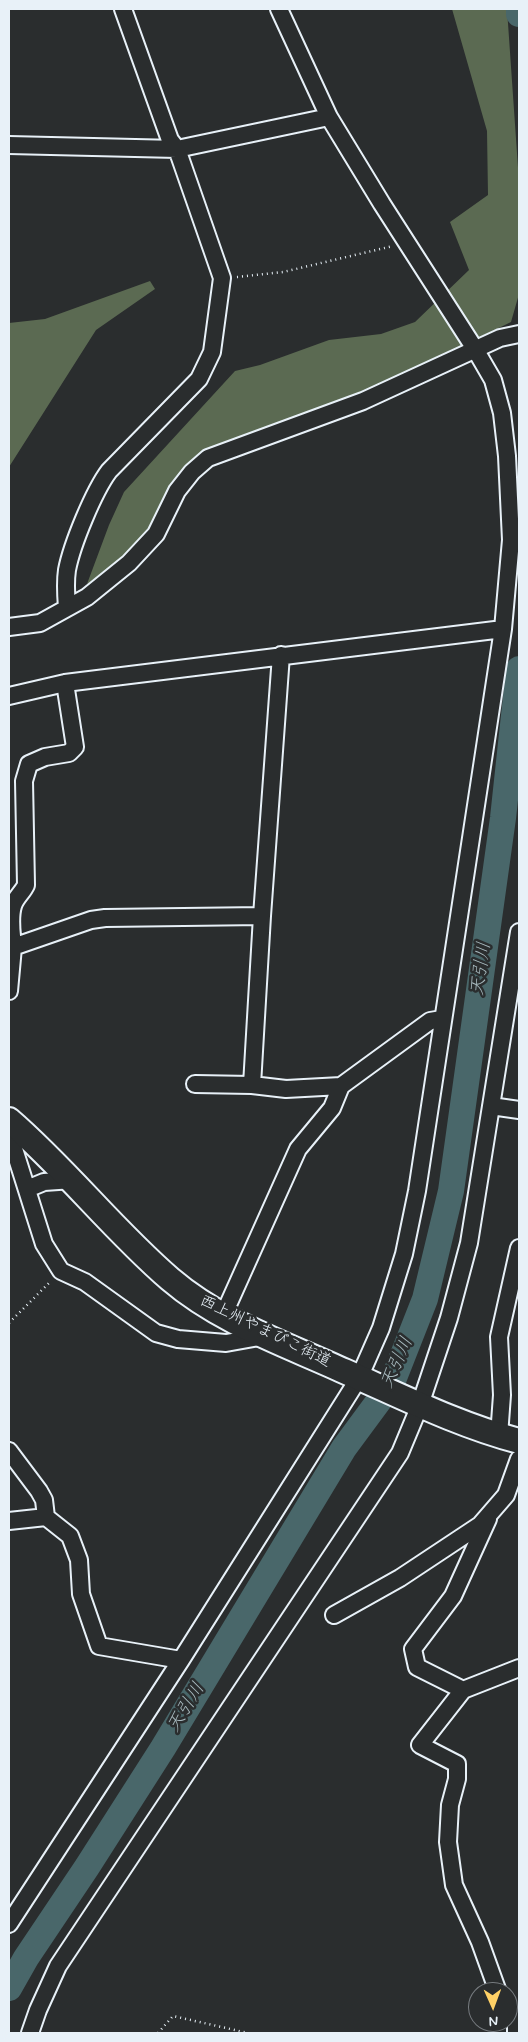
<!DOCTYPE html>
<meta charset="utf-8">
<style>
body{margin:0}
#map{position:relative;width:528px;height:2042px;overflow:hidden;background:#2a2d2e;font-family:Mynerve,sans-serif}
canvas{display:block}
.frame{position:absolute;inset:0;border:10px solid #e8f1f8;pointer-events:none}
.north{position:absolute;left:468px;top:1982px;width:50px;height:50px;box-sizing:border-box;background:#2a2d2e;border:1px solid #767b7f;border-radius:50%;rotate:178deg;font-size:14px;font-weight:700;line-height:20px;text-align:center;color:#e8f1f8}
.north::after{content:'';display:block;margin:auto;width:18px;height:22px;background:#ffd166;clip-path:polygon(50% 0,100% 100%,50% 72%,0 100%)}
</style>
<div id="map">
<canvas width="528" height="2042"></canvas>
<div class="frame"></div>
<div class="north">N</div>
</div>
<script>
const ctx = document.querySelector('canvas').getContext('2d');
ctx.lineJoin = 'round';
function fillPath(path, color) {
  ctx.fillStyle = color;
  ctx.fill(path, 'evenodd');
}
function strokePath(path, color, width, dash) {
  ctx.strokeStyle = color;
  ctx.lineWidth = width;
  ctx.lineCap = dash ? 'butt' : 'round';
  ctx.setLineDash(dash || []);
  ctx.stroke(path);
}
function label(font, color, halo, rows, align = 'center') {
  ctx.font = font + ' Mynerve,"Klee One",sans-serif';
  ctx.lineWidth = 5;
  ctx.setLineDash([]);
  ctx.textBaseline = 'middle';
  ctx.strokeStyle = halo;
  ctx.fillStyle = color;
  for (const [text, x, y, turn = 0] of rows) {
    ctx.save();
    ctx.translate(x, y);
    ctx.rotate((+turn || 0) * Math.PI / 180);
    ctx.textAlign = isNaN(turn) ? turn : align;
    if (halo) ctx.strokeText(text, 0, 0);
    ctx.fillText(text, 0, 0);
    ctx.restore();
  }
}
fillPath(new Path2D(`
 M452,9H507L519,182V294L511,322L360,396L200,455L150,532L123,560L87,584L109,525L124,492L235,371L260,365L329,340L381,334L415,322L469,270L450,222L488,195L487,131Z
 M150,281L155,289L96,330L9,467V323L45,319Z`), '#5b6a52');
strokePath(new Path2D(`
 M519,9V14
 M9,1988L26,1958L87,1867L163,1748L344,1448L392,1383L425,1299L451,1191L503,818L519,669`), '#49676a', 26);
const minor = new Path2D(`
 M9,145L177,149L329,117
 M67,608C66,595 65,583 67,570C72,544 94,491 109,471L199,379L212,352L222,278L177,149L170,140L123,9
 M9,627L40,623L87,597L129,563L156,534L177,491L192,472L208,458L363,401L500,338L519,334
 M65,683L75,747L69,753L45,757L29,764L24,781L26,885C23,892 15,898 13,906C9,919 12,933 13,947L91,920L105,918L262,916
 M9,696L65,683L503,629
 M9,991L13,947
 M195,1084L252,1085L286,1089L341,1086L430,1021L442,1019
 M252,1085L262,916L281,655
 M491,1106L519,1110
 M9,1133L44,1244L61,1271L85,1282L156,1333L178,1339L226,1343L265,1336
 M27,1189L44,1182L73,1180
 M223,1316L298,1149L332,1108L341,1086
 M499,1436L502,1395L499,1337L519,1248
 M9,1451L39,1491L44,1500L46,1517
 M9,1521L46,1517L70,1536L79,1560L81,1594L99,1646L181,1660
 M334,1615L400,1578L480,1525L506,1495L519,1459
 M463,1690L417,1667L413,1649L453,1596L488,1519
 M9,1924L181,1660L359,1378L381,1328L404,1254L417,1191L503,629L511,540L507,456L502,413L493,380L475,349L382,204L329,117L279,9
 M498,1992L480,1942L454,1885L448,1842L450,1805L457,1779V1764L420,1745L463,1690L519,1668
 M30,2033L38,2010L58,1966L400,1453L420,1405L449,1318L469,1243L519,932
 M516,2033V2022L519,2016`);
const highway = new Path2D(`
 M9,1120C66,1169 113,1230 170,1279C220,1322 285,1344 344,1371C401,1396 458,1425 519,1441`);
strokePath(minor, '#e8f1f8', 20);
strokePath(highway, '#e8f1f8', 28);
strokePath(new Path2D(`
 M237,277L283,272L393,246
 M9,1323L51,1281
 M158,2033L173,2016L248,2033`), '#e8f1f8', 2.5, [1, 4]);
strokePath(minor, '#2a2d2e', 16);
strokePath(highway, '#2a2d2e', 24);
label('16px', '#e8f1f8', '#2a2d2e', [
 ["西上州やまびこ街道",265,1332,26]
]);
label('italic 18px', '#a8babf', '#2a2d2e', [
 ["天引川",482,969,-82],
 ["天引川",398,1363,-66],
 ["天引川",187,1708,-59]
]);
</script>
